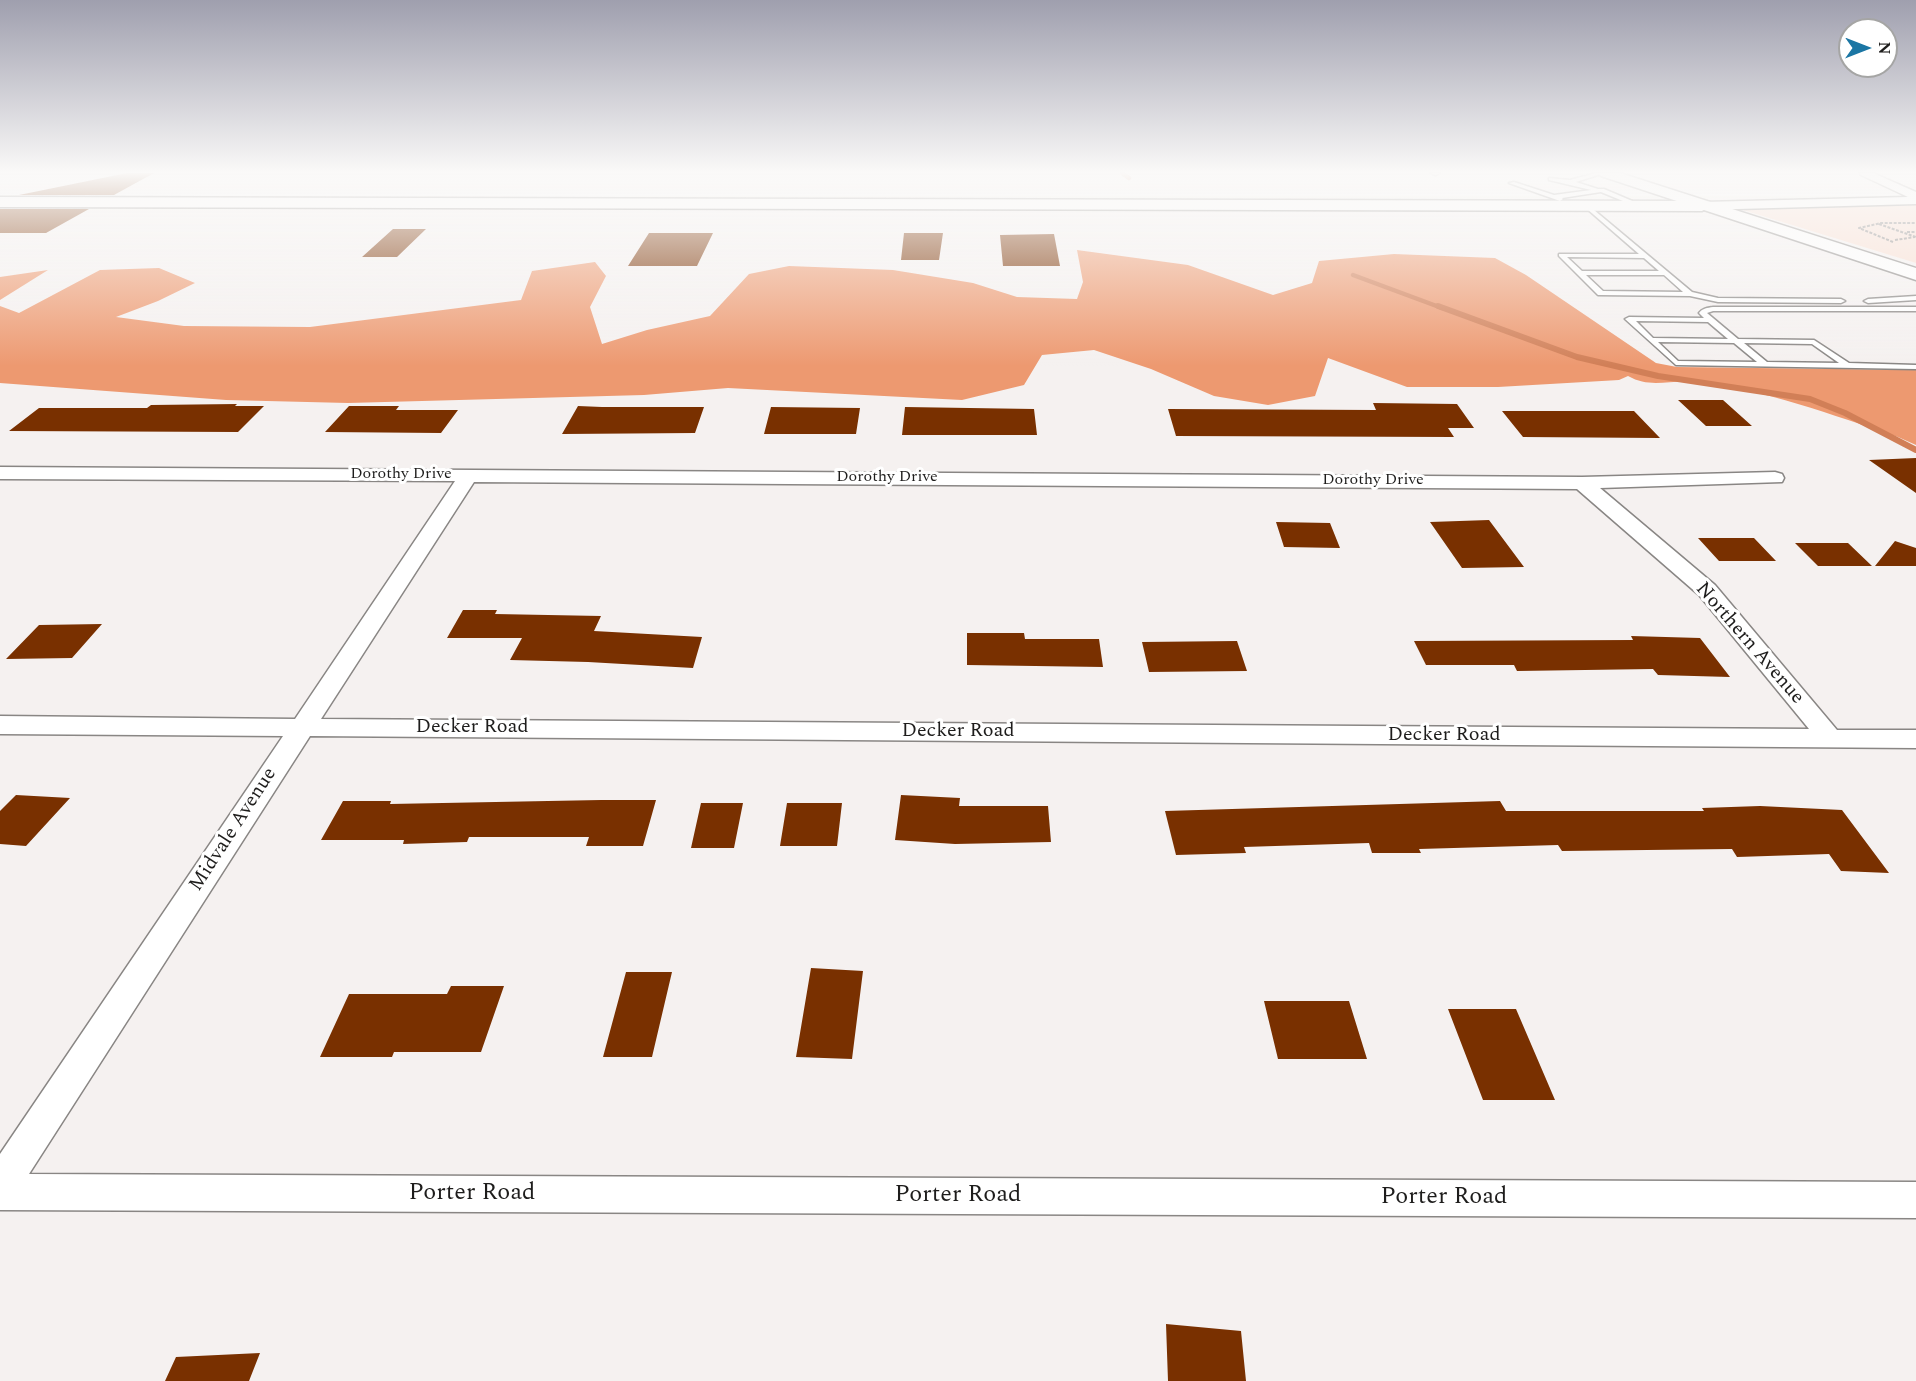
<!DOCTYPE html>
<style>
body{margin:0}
#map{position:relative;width:1916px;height:1381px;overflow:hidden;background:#f5f1f0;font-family:Spectral,serif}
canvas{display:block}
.north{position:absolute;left:1838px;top:18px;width:60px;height:60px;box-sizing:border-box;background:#fff;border:2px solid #a5a5a4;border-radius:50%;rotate:90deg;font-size:16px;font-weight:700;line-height:24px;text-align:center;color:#1e1d1c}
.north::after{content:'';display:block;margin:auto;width:21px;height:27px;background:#1b76a4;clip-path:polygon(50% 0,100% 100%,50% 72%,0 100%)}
</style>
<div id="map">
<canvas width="1916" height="1381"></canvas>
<div class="north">N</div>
</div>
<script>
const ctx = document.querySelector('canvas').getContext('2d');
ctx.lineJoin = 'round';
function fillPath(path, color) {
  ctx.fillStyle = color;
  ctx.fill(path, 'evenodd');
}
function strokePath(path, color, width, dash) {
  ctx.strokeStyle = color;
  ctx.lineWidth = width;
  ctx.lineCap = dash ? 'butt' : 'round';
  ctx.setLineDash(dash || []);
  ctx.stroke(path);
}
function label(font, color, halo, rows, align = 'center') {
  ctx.font = font + ' Spectral,serif';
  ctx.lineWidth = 6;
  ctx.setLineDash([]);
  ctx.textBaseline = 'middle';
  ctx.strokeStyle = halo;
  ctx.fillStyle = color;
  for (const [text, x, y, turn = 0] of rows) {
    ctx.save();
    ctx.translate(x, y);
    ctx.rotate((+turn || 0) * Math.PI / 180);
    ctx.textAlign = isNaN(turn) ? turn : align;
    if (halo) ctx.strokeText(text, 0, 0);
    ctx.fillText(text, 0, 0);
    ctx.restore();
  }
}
fillPath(new Path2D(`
 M1916,205V263L1743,210Z`), '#fadcce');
fillPath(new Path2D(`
 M1077,250L1188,265L1273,295L1312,283L1319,261L1394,254L1495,258L1526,275L1656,363L1677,367L1916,370V445L1898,437C1832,415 1765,389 1695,382C1670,379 1651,389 1628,376L1619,380L1498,387H1407L1328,358L1315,396L1268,405L1214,396L1151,369L1094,350L1042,355L1024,385L962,400L728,388L644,395L348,403L226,400L0,383V306L19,313L100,270L159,268L195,283L158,301L116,317L184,326L310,327L521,300L532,271L595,262L606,276L590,307L602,344L647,330L710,316L749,274L789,266L893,270L973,283L1017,297L1077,299L1083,282Z
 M48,270L0,300V277Z`), '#ed9970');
strokePath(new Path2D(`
 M1122,173L1129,178
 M1353,275L1442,308`), '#d17f57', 4.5);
strokePath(new Path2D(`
 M1438,306L1577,357L1658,376L1810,399L1845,413L1916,450`), '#d17f57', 6);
fillPath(new Path2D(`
 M127,173H154L114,195H19Z
 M0,209H89L46,233H0Z
 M393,229H426L397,257H362Z
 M649,233H713L697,266H628Z
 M904,233H943L939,260H901Z
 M1054,234L1060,266H1003L1000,235Z
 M1678,400H1723L1752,426H1706Z
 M1373,403L1457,404L1474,428H1448L1454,437L1176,436L1168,409L1376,410Z
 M237,404L235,406H264L238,432L9,431L39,408H147L151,405Z
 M349,406H399L396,410H458L441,433L325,432Z
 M578,406L602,407H704L695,433L562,434Z
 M771,407L860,408L856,434H764Z
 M905,407L1034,409L1037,435H902Z
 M1502,411H1634L1660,438L1523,437Z
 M1916,458V493L1869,460Z
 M1489,520L1524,567L1462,568L1430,522Z
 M1276,522L1330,523L1340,548L1284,547Z
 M1698,538H1754L1776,561H1719Z
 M1895,541L1916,548V566H1875Z
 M1795,543H1848L1872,566H1818Z
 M463,610H497L495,614L601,616L594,631L702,637L693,668L588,662L510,660L522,638H447Z
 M102,624L72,658L6,659L39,625Z
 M967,633H1024L1025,639H1099L1103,667L967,665Z
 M1631,636L1700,638L1730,677L1658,675L1653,669L1517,671L1514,665H1426L1414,641L1633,640Z
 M1237,641L1247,671L1149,672L1142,642Z
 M16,795L70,798L26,846L0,844V811Z
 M901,795L960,798L959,806H1048L1051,842L955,844L895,840Z
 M601,800H656L643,846H586L589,837H469L467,842L403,844L404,840H321L343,801H391L390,804Z
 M1500,801L1506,811H1704L1702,808L1760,806L1842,810L1889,873L1841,871L1829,854L1737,857L1732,849L1562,851L1558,845L1419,849L1421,853H1372L1369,843L1244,847L1246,853L1176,855L1165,811Z
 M701,803H743L734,848H691Z
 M787,803H842L837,846H780Z
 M811,968L863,971L852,1059L796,1057Z
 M626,972H672L652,1057H603Z
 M451,986H504L481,1052H394L392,1057H320L349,994H447Z
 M1264,1001H1349L1367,1059H1278Z
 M1448,1009H1516L1555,1100H1483Z
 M1166,1324L1241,1331L1246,1381H1168Z
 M260,1353L249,1381H165L176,1357Z`), '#793000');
const lane = new Path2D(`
 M1431,173H1439L1436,175Z
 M1596,173H1604L1576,182L1598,189H1604L1644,206V208H1640L1601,192L1562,198L1563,199L1560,201L1509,183L1514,182L1554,195L1591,190L1549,180V178L1570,180Z
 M1588,205L1692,292L1718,298L1841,299L1845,301L1841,303L1718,302L1690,296L1598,295L1559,256V254H1639L1586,208ZM1567,257L1644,258L1659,271H1582ZM1586,275H1664L1683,292L1603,291Z
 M1916,296V300L1868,303L1864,301L1868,299Z
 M1713,307H1916V311H1713L1707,313L1738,339L1814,340L1849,363L1916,365V369L1676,365L1625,319L1629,317L1704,318L1699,313C1703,308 1707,308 1713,307ZM1636,321L1708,322L1728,339L1653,338ZM1658,342L1734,343L1757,362L1678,361ZM1744,343L1812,344L1839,363L1767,362Z`);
const street = new Path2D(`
 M1860,173H1873L1916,192V204L1702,210L1696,206L1702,202L1908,197L1861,175Z
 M0,467L1582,477L1775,472L1782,474L1784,478L1782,482L1600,488L1715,585L1837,730H1916V748L310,736L29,1174L1916,1182V1218L0,1210V1154L283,736L0,734V716L295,719L455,481L0,479ZM474,482L1577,489L1699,595L1809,729L321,719Z`);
const secondary = new Path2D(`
 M0,197L1702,201L1710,206L1702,211L0,207Z`);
const primary = new Path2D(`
 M1598,173H1620L1916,268V280L1601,176Z`);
strokePath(lane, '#898684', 3);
strokePath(street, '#898684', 3);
strokePath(secondary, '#898684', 3);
strokePath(primary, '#898684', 3);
strokePath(new Path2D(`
 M1879,224L1916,237
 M1907,232H1916
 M1895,240L1915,237
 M1893,242L1859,228L1881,223H1916`), '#817e7d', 2, [3, 1.5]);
fillPath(lane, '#fff');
fillPath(street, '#fff');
fillPath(secondary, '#fff');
fillPath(primary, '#fff');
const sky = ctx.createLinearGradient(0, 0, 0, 366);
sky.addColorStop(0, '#9f9fae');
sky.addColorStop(0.47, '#faf9f8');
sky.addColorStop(1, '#faf9f800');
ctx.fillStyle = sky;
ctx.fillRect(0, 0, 1916, 366);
label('16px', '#1e1d1c', '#fff', [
 ["Dorothy Drive",401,475],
 ["Dorothy Drive",887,478],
 ["Dorothy Drive",1373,481]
]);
label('20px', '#1e1d1c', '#fff', [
 ["Northern Avenue",1749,644,49],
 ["Decker Road",472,728],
 ["Decker Road",958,732],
 ["Decker Road",1444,736],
 ["Midvale Avenue",234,830,-57]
]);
label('24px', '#1e1d1c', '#fff', [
 ["Porter Road",472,1194],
 ["Porter Road",958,1196],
 ["Porter Road",1444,1198]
]);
</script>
